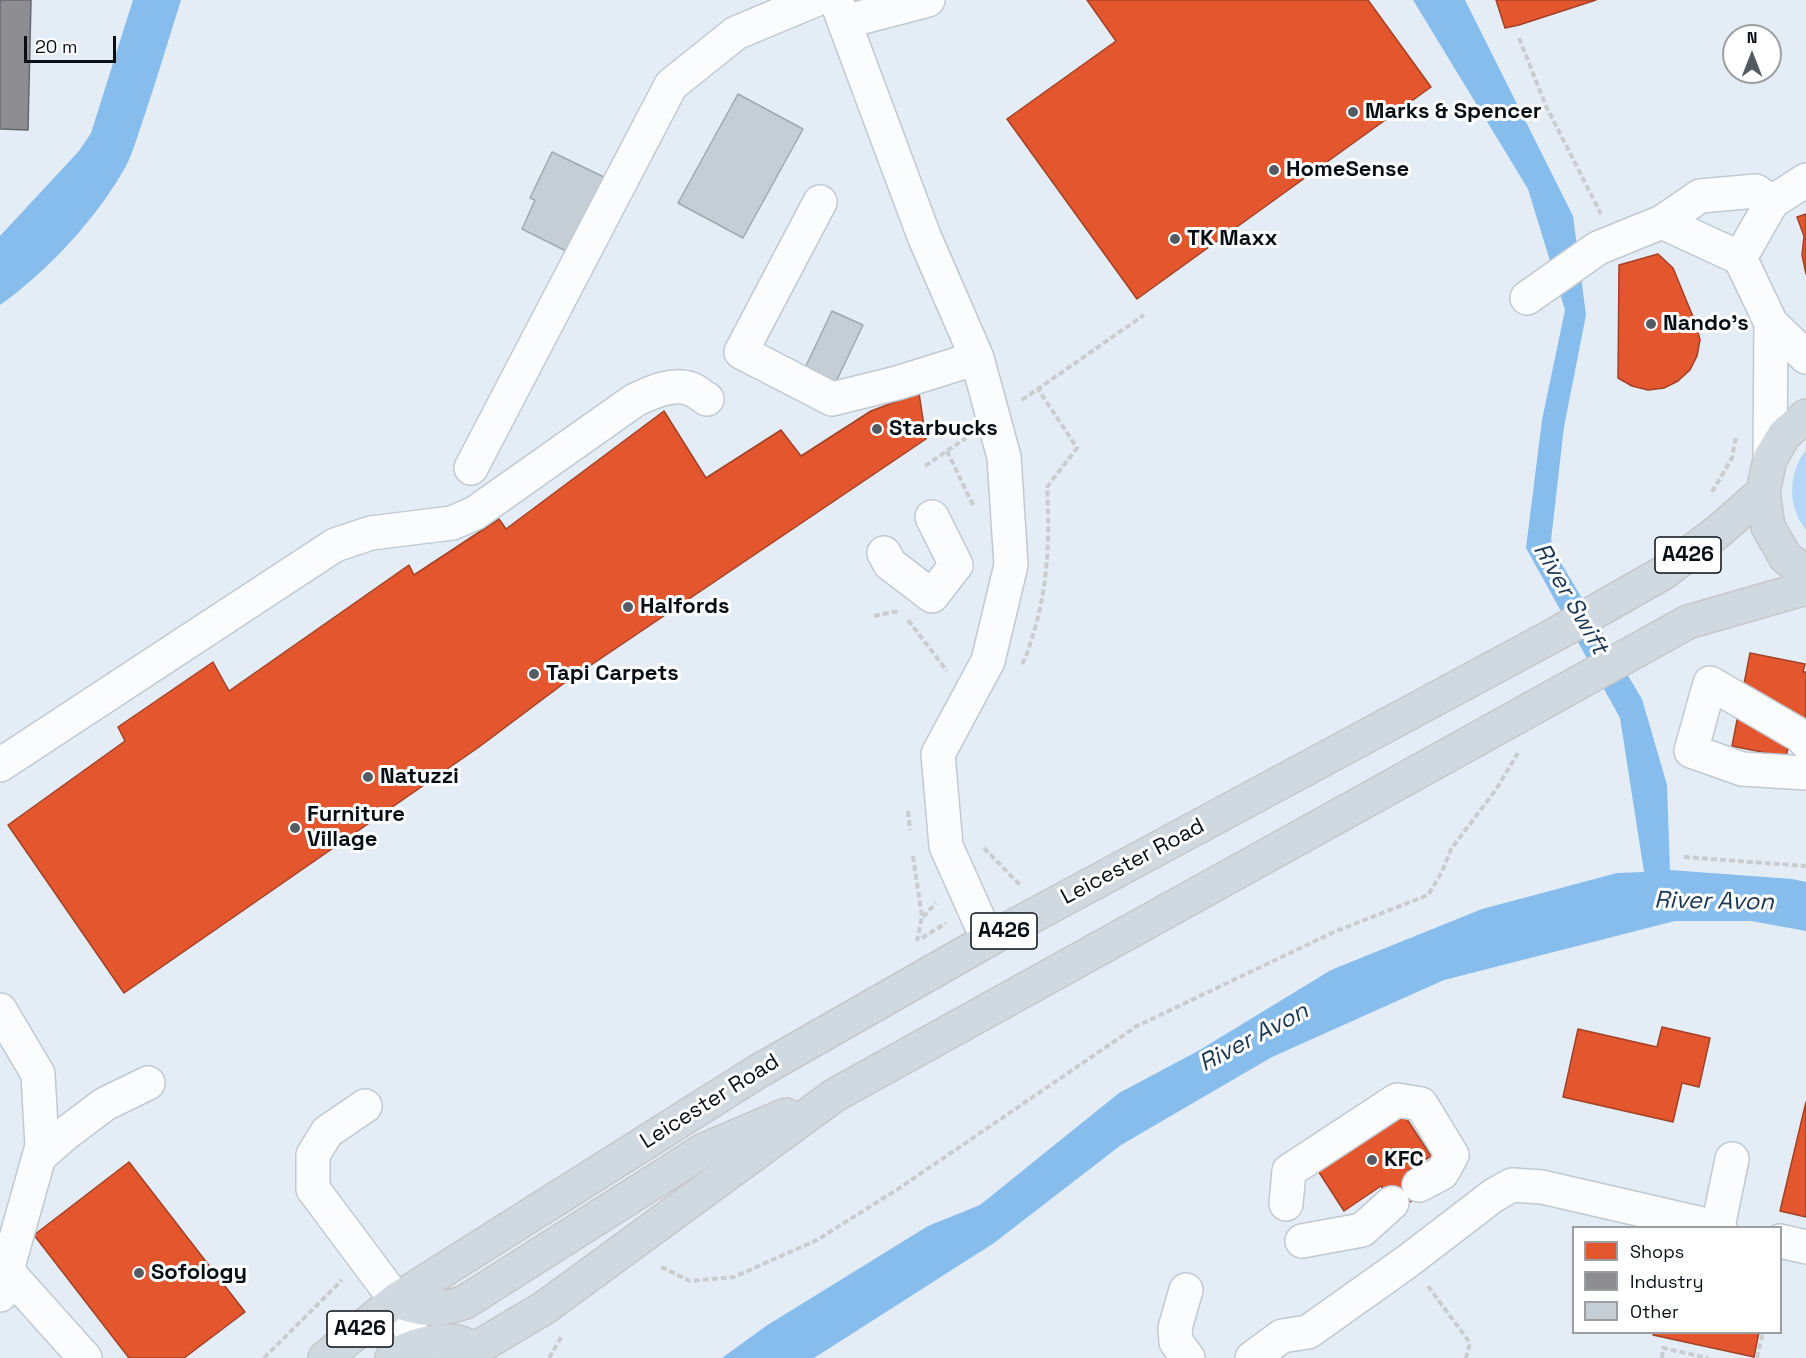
<!DOCTYPE html>
<style>
body{margin:0}
#map{position:relative;width:1806px;height:1358px;overflow:hidden;background:#e4edf5;font-family:"Space Grotesk",sans-serif}
canvas{display:block}
.legend{position:absolute;left:1572px;top:1226px;width:210px;height:108px;box-sizing:border-box;background:#fff;border:2px solid #9c9fa1;margin:0;padding:8px 10px;list-style:none;font-size:18px;color:#070e14}
.legend li{display:flex;align-items:center;gap:12px;height:30px}
.legend b{width:30px;border:2px solid #9c9fa1}
.north{position:absolute;left:1722px;top:24px;width:60px;height:60px;box-sizing:border-box;background:#fff;border:2px solid #9c9fa1;border-radius:50%;rotate:0deg;font-size:16px;font-weight:700;line-height:24px;text-align:center;color:#070e14}
.north::after{content:'';display:block;margin:auto;width:21px;height:27px;background:#545c63;clip-path:polygon(50% 0,100% 100%,50% 72%,0 100%)}
.scale{position:absolute;left:24px;top:36px;width:92px;height:27px;box-sizing:border-box;border:3px solid #070e14;border-top:0;padding-left:8px;font-size:18px;line-height:21px;white-space:nowrap;color:#070e14;-webkit-text-stroke:4px #fff;paint-order:stroke}
</style>
<div id="map">
<canvas width="1806" height="1358"></canvas>
<ul class="legend">
<li><b style="height:16px;background:#e4572e"></b>Shops</li>
<li><b style="height:16px;background:#8d8d92"></b>Industry</li>
<li><b style="height:16px;background:#c6ced5"></b>Other</li>
</ul>
<div class="north">N</div>
<div class="scale">20 m</div>
</div>
<script>
const ctx = document.querySelector('canvas').getContext('2d');
ctx.lineJoin = 'round';
function fillPath(path, color) {
  ctx.fillStyle = color;
  ctx.fill(path, 'evenodd');
}
function strokePath(path, color, width, dash) {
  ctx.strokeStyle = color;
  ctx.lineWidth = width;
  ctx.lineCap = dash ? 'butt' : 'round';
  ctx.setLineDash(dash || []);
  ctx.stroke(path);
}
function label(font, color, halo, rows, align = 'center') {
  ctx.font = font + ' "Space Grotesk",sans-serif';
  ctx.lineWidth = 6;
  ctx.setLineDash([]);
  ctx.textBaseline = 'middle';
  ctx.strokeStyle = halo;
  ctx.fillStyle = color;
  for (const [text, x, y, turn = 0] of rows) {
    ctx.save();
    ctx.translate(x, y);
    ctx.rotate((+turn || 0) * Math.PI / 180);
    ctx.textAlign = isNaN(turn) ? turn : align;
    if (halo) ctx.strokeText(text, 0, 0);
    ctx.fillText(text, 0, 0);
    ctx.restore();
  }
}
fillPath(new Path2D(`
 M1806,450V530C1787,507 1788,473 1806,450Z`), '#b4d6f7');
fillPath(new Path2D(`
 M133,0H181C168,41 156,82 142,123C137,137 133,153 126,166C97,218 48,271 0,305V236L79,151L91,133Z
 M1413,0H1465L1573,216L1586,315L1564,427L1551,540L1561,563L1642,699L1667,785L1670,870L1792,879L1806,882V931L1751,921H1675L1444,980L1272,1057L1121,1145L994,1243L814,1358H722L766,1326L928,1226L980,1205L1119,1093L1198,1051L1331,970L1482,909L1617,873L1644,872L1620,718L1526,548L1542,420L1565,310L1528,189Z`), '#87bdec');
const shops = new Path2D(`
 M1087,0H1368L1431,87L1137,299L1007,119L1116,41Z
 M1496,0H1596L1519,25L1505,28Z
 M1806,214V274L1802,255L1804,236L1797,217Z
 M1658,254L1673,268L1696,324L1700,340L1697,356L1690,370L1678,381L1664,388L1648,390L1632,386L1618,378L1619,265Z
 M919,393L926,439L563,684L479,747L124,993L8,825L125,741L118,727L213,662L229,691L409,565L414,575L499,519L506,529L664,411L706,478L781,430L801,456L871,411Z
 M1750,653L1805,664L1803,672H1806V728L1793,726L1786,757L1732,746Z
 M1662,1027L1710,1038L1699,1087L1682,1083L1673,1122L1563,1097L1578,1029L1657,1047Z
 M1806,1102V1217L1780,1211Z
 M1399,1107L1431,1156L1409,1170L1424,1193L1397,1210L1381,1186L1344,1211L1313,1163Z
 M129,1162L245,1312L184,1358H129L34,1235Z
 M1654,1332H1759L1754,1357L1653,1335Z`);
fillPath(shops, '#e4572e');
strokePath(shops, '#a24126', 1.5);
const industry = new Path2D(`
 M0,0H31L28,130L0,129Z`);
fillPath(industry, '#8d8d92');
strokePath(industry, '#65676c', 1.5);
const building = new Path2D(`
 M738,94L803,129L743,238L678,203Z
 M552,152L606,178L570,253L522,229L535,200L530,198Z
 M832,311L863,325L835,384L804,370Z`);
fillPath(building, '#c6ced5');
strokePath(building, '#a0a8af', 1.5);
const minor = new Path2D(`
 M836,0L924,236L977,358L1004,457L1011,565L988,661L938,754L946,846L988,940
 M844,22L928,0
 M820,202L741,352L832,399L897,383L977,358
 M1662,222L1740,258L1771,323L1806,357
 M1740,258L1772,202L1806,180
 M1527,298L1598,248L1662,222L1700,196L1756,191L1772,202
 M1770,459L1771,323
 M471,468L671,85L736,33L815,0
 M884,553L890,564L932,596L956,565L932,517
 M1806,742L1801,736L1710,683L1691,751L1742,769L1806,773
 M0,765L335,545L371,533L452,523L475,513L635,400C652,392 673,382 691,389C696,391 702,396 707,399
 M0,1010L38,1074L42,1146L0,1295
 M365,1106L327,1132L313,1155V1189L396,1300L424,1358
 M40,1156L65,1134L105,1104L148,1083
 M1286,1204L1289,1171L1397,1100L1421,1104L1452,1155L1442,1173L1419,1185
 M1718,1227L1732,1159
 M1302,1241L1362,1230L1392,1203
 M1780,1241L1806,1247
 M7,1271L85,1358
 M1186,1290L1175,1328L1176,1342L1188,1358
 M1252,1358L1282,1336L1308,1332L1408,1261L1494,1195L1512,1185L1542,1187L1720,1228`);
const highway = new Path2D(`
 M1806,416L1784,435L1770,459L1763,492L1768,527L1786,558L1806,572
 M396,1300C420,1311 440,1311 465,1302L704,1150L786,1115
 M325,1358L396,1300L757,1072L988,940L1556,634L1663,573L1719,531L1763,492
 M392,1358C409,1346 437,1338 457,1342C463,1343 470,1347 476,1349
 M460,1358L544,1308L835,1095L1688,622L1806,588`);
strokePath(minor, '#c1c9d0', 36);
strokePath(highway, '#c4c8cc', 36);
strokePath(new Path2D(`
 M1519,38L1546,106L1601,214
 M1022,400L1144,315
 M947,451L974,507
 M925,466L966,438
 M1712,492L1732,458L1736,436
 M874,616L899,611
 M908,620L947,671
 M1022,664C1027,656 1029,647 1032,638C1048,589 1050,538 1047,487L1077,448L1038,389
 M908,811L910,830
 M984,848L1020,885
 M913,856L922,917L917,941
 M1684,857L1806,866
 M923,917L936,903
 M922,938L946,923
 M661,1267L690,1281L734,1277L817,1240L898,1189L1137,1026L1334,932L1428,895L1442,872L1451,849L1495,791L1518,753
 M1428,1286L1470,1343L1466,1358
 M264,1358L342,1280
 M549,1358L562,1336
 M1662,1358L1663,1348L1708,1358
 M1757,1358L1763,1332`), '#cacdcf', 4, [6, 3]);
strokePath(minor, '#fbfcfe', 33);
strokePath(highway, '#d0d9e0', 33);
for (const [x, y, r, color] of [
 [1353,112,6,"#545c63"],
 [1274,170,6,"#545c63"],
 [1175,239,6,"#545c63"],
 [1651,324,6,"#545c63"],
 [877,429,6,"#545c63"],
 [628,607,6,"#545c63"],
 [534,674,6,"#545c63"],
 [368,777,6,"#545c63"],
 [295,828,6,"#545c63"],
 [1372,1160,6,"#545c63"],
 [139,1273,6,"#545c63"]
]) {
  const dot = new Path2D();
  dot.arc(x, y, r, 0, 2 * Math.PI);
  ctx.fillStyle = color;
  ctx.fill(dot);
  strokePath(dot, '#fff', 2);
}
for (const [x, y, w] of [
 [1688,555,66],
 [1004,931,66],
 [360,1329,66]
]) {
  const box = new Path2D();
  box.roundRect(x - w / 2, y - 18, w, 36, 4.5);
  ctx.fillStyle = '#fff';
  ctx.fill(box);
  strokePath(box, '#070e14', 1.5);
}
label('bold 21px', '#070e14', null, [
 ["A426",1688,555],
 ["A426",1004,931],
 ["A426",360,1329]
]);
label('bold 22px', '#070e14', '#fff', [
 ["Marks & Spencer",1365,112],
 ["HomeSense",1286,170],
 ["TK Maxx",1187,239],
 ["Nando's",1663,324],
 ["Starbucks",889,429],
 ["Halfords",640,607],
 ["Tapi Carpets",546,674],
 ["Natuzzi",380,777],
 ["Furniture",307,815],
 ["Village",307,840],
 ["KFC",1384,1160],
 ["Sofology",151,1273]
], 'left');
label('22px', '#070e14', '#fff', [
 ["Leicester Road",1133,862,-28],
 ["Leicester Road",710,1102,-32]
]);
label('italic 24px', '#193752', '#fff', [
 ["River Swift",1570,599,60],
 ["River Avon",1714,902,1],
 ["River Avon",1254,1038,-28]
]);
</script>
